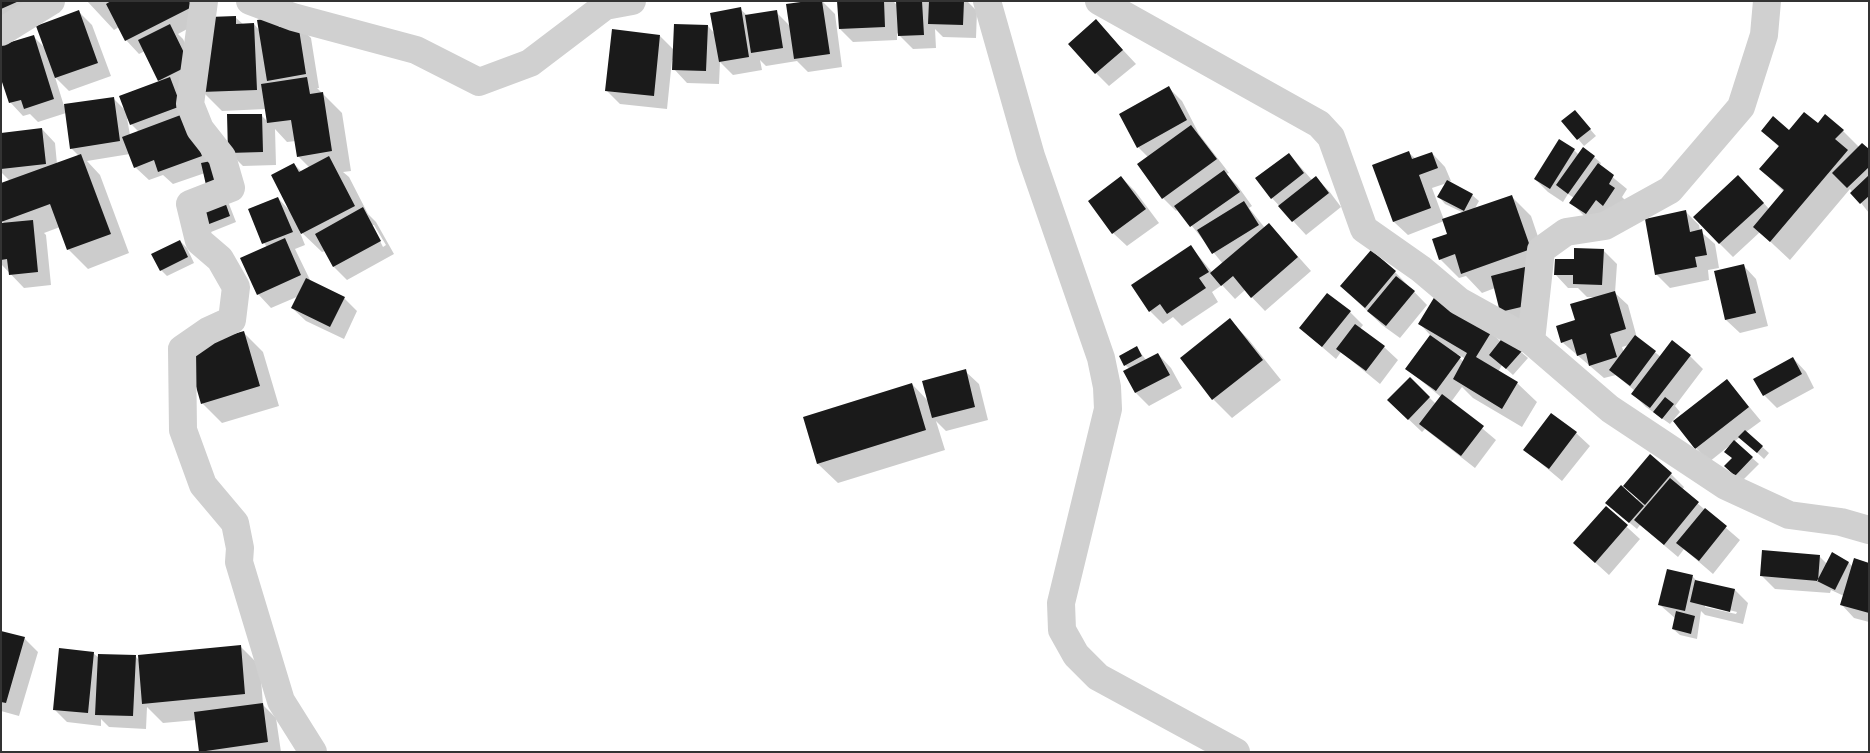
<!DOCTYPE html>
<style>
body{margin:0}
#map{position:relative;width:1870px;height:753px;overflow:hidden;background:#fff;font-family:"Work Sans",sans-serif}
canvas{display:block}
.frame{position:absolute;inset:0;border:2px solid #333;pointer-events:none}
</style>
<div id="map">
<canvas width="1870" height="753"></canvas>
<div class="frame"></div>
</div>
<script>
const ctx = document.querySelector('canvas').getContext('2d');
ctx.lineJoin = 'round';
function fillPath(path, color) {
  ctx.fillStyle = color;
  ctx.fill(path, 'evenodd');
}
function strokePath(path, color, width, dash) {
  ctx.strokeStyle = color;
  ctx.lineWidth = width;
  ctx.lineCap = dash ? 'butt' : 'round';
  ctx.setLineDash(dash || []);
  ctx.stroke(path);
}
fillPath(new Path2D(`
 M1,1H56L60,12L1,36Z
 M87,1H194L204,20L178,34L183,39L202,78L235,17L244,25L254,24L259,30L258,21L298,25L311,38L319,88H317L342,113L351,171L343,172L349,177L368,214L376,222L394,254L347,280L334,267L325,251L322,252L299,230L305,245L295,249L311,282L344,298L357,311L344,339L306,321L292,308L299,296L271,308L258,294L267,247L264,243L278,198L289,210L294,164L302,172L310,168L298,156L296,141L287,142L275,129L276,165L243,166L230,153L261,115L268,122L266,109L222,111L203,92L181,89L212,162L205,173L173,184L163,175L149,180L135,167L130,154L87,161L100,175L129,253L88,269L68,249L60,227L44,233L46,235L51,285L24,288L1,264V225L5,224L2,221L10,181L1,172V134L42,129L55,143L57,164L79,156L71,148L66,113L38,122L30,114L23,116L10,102L33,36L45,48L79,12L92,25L111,76L69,91L55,77L64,106L113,98L127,112L160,82L145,51L139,54L126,40L119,27L114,30ZM127,118L131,124L139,132L130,135ZM372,225H374L386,245L383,247Z
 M822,1L835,14L842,67L808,72L797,61L766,66L760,60L762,70L733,75L720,62L719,84L687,83L674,69V60H672L667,109L620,104L607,91L660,36L674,50L708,26L715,34L740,9L748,16L776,12L790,26Z
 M839,1H893L898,6L897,1H928L930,3V1H967L977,11L976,38L943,37L935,29L936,48L913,49L897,33V40L853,42L840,29Z
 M1096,21L1136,64L1109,86L1096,73Z
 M1169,88L1182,101L1199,134L1229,173L1226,174L1237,185L1252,206L1249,208L1265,228L1269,224L1311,271L1265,311L1245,290L1235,299L1222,285L1212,292L1218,302L1182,326L1173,317L1163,324L1150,311L1191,247L1212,272L1223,264L1178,209L1176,211L1163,198L1149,158L1138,147Z
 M1581,119L1596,136L1584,146L1563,121Z
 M1818,125L1843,131L1859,147L1869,151V213L1850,189L1790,260L1760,232L1733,257L1719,243L1752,190L1769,209L1784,192L1761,169L1779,147L1763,131L1790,132Z
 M1574,150L1579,155L1594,157L1601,163L1599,166L1627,189L1622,197L1628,203L1617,218L1584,216L1571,202L1574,198L1568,194L1563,202L1548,192L1535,179Z
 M1409,153L1416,159L1432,153L1445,167L1451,181L1448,182L1472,195L1479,201L1474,210L1512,197L1531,216L1549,269L1546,317L1514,325L1501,312L1495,288L1482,293L1466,276L1459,278L1440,259L1449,235L1444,221L1408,235L1394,222L1373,166ZM1447,183L1439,197L1445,204L1464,213L1444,220L1432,188Z
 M1289,154L1312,180L1316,178L1329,191L1341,207L1306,235L1272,198Z
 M1121,177L1135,191L1159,223L1127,246L1113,233Z
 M223,197L229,204L236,222L211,232L205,225Z
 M1686,212L1699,225L1700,231L1715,244L1719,268L1708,270L1709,280L1670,288L1656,274Z
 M180,241L187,248L194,263L167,276L161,270Z
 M1603,250L1617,264L1615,293L1628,305L1637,338L1661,357L1690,356L1703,369L1675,406L1680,412L1670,424L1646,407L1633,394L1635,391L1616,375L1604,378L1562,342L1596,297H1587L1578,288H1568L1555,274L1575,261ZM1629,345L1624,353L1622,347Z
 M1371,252L1395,272L1427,305L1400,338L1382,325L1341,286Z
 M1743,265L1756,279L1768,326L1740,333L1726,320L1715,272Z
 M1350,312L1363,325L1360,329L1384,347L1398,360L1380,384L1341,352L1336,359L1300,328Z
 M1230,320L1249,340L1281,380L1232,418L1213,399Z
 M1420,324L1491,332L1501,342L1521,352L1528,358L1513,375L1502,365L1498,372L1517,383L1537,402L1522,427L1473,398L1462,387L1451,402L1496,440L1475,468L1425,429L1422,432L1402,413L1410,379L1436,404L1441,397L1407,369L1431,336ZM1457,354L1466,359L1464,362L1456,355Z
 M243,332L263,352L279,406L222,423L203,404L186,349Z
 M1137,348L1146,360L1158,354L1171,368L1182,388L1149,406L1136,393L1124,372L1130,369L1125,365Z
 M1793,358L1806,372L1814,388L1777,408L1764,395Z
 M965,371L979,384L988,420L946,431L936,421L945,450L838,483L818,464L804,418L912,384L929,402Z
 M1727,380L1761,421L1746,432L1769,453L1764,459L1740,437L1734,442L1759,464L1742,481L1732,473L1733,459L1729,446L1709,462L1696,448Z
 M1576,433L1590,446L1562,481L1525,450Z
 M1671,474L1684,487L1682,490L1740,540L1713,574L1684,549L1678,557L1640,525L1637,529L1613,509L1638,499L1625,486Z
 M1606,508L1640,539L1609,575L1588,556Z
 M1819,556L1827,564L1849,563L1853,567L1869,564V622L1854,618L1841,604L1844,596L1831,590L1830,593L1775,589L1761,575Z
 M1668,571L1693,577L1698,582L1735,590L1748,603L1743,624L1705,615L1701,611L1697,639L1680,635L1673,629L1676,619L1660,605ZM1705,604L1737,612L1736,614L1705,607Z
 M1,632L24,638L38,652L19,716L1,711Z
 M240,646L260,666L263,705L276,718L281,752H201L196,720L163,723L147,707L146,729L109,727L101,719V726L67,722L54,709L93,653L99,658L136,657L139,660Z`), '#0003');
fillPath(new Path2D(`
 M1,1H19L1,9Z
 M111,1H189L192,7L125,41L106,4Z
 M808,1H822L830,54L794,59L786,4Z
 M837,1H884L885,27L839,29Z
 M896,1H922L924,35L898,36Z
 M929,1H964L963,25L928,24Z
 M741,7L749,57L719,62L710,13Z
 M79,10L98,63L55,78L36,26Z
 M777,10L783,48L751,53L745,15Z
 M236,16V24L254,23L257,90L201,92L209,17Z
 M277,17L279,27L298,23L306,74L267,81L257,20Z
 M1096,19L1123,50L1095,74L1068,44Z
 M170,24L190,65L158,81L138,40Z
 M674,24L708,25L706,71L672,70Z
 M612,29L660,35L654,96L605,91Z
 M34,35L54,99L24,109L21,100L9,103L1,79V45Z
 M170,77L181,106L130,125L119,96Z
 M307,77L310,94L323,92L332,151L297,157L291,120L267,123L261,84Z
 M1169,86L1187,120L1137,148L1119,114Z
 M114,97L120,141L70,149L64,104Z
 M1575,110L1591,129L1577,140L1561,121Z
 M1804,112L1818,123L1825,114L1844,130L1835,139L1848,150L1770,242L1753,227L1784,190L1759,169L1779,146L1761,131L1773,116L1789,130Z
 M186,113L202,156L158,172L154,160L134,168L122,137Z
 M227,114H262L263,152L228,153Z
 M1191,125L1217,159L1162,199L1137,164Z
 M42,128L46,164L1,169V133Z
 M1559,139L1575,149L1550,189L1534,179Z
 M1862,143L1869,149V167L1847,188L1832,173Z
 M1583,147L1595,156L1568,194L1556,185Z
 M1409,151L1412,159L1432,152L1438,168L1419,175L1431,208L1393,222L1372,165Z
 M1289,153L1304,173L1271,199L1255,178Z
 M81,154L111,234L67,250L50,204L1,222V183Z
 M329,156L355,206L301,234L271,175L294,163L299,172Z
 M216,160L221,182L206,185L201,163Z
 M1598,163L1614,175L1609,184L1615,188L1603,206L1596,200L1586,214L1569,203Z
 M1224,170L1240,192L1190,227L1174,206Z
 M1738,175L1764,203L1719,244L1693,217Z
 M1869,175V196L1860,204L1850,193Z
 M1121,176L1146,209L1112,234L1088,201Z
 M1316,176L1329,193L1292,222L1278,206Z
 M1447,180L1473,194L1464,211L1437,197Z
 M1512,195L1531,249L1461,274L1455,254L1439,260L1432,239L1447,234L1442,219Z
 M223,196L230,216L204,226L197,206Z
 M278,197L293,232L262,244L248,209Z
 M1244,201L1259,225L1212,254L1197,230Z
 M363,207L381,241L333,267L315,234Z
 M1686,210L1690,232L1702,229L1707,255L1695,257L1697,267L1655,275L1645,219Z
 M33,220L38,272L9,275L7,259L1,260V223Z
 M1269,223L1298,257L1251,298L1233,276L1221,286L1210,273Z
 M285,238L301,275L257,295L240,258Z
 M180,240L188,257L160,271L151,254Z
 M1191,245L1209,272L1199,278L1206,288L1167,314L1160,304L1149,312L1131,285Z
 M1574,248L1604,249L1602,285L1573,284V275H1554L1555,259H1574Z
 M1371,250L1396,271L1365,308L1340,286Z
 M1744,264L1756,313L1725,320L1714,271Z
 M1525,267L1534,304L1500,312L1491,276Z
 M1396,276L1415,291L1386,326L1367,311Z
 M306,278L345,297L330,327L291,308Z
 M1615,291L1626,329L1610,334L1617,357L1589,366L1586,353L1577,356L1572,339L1561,343L1556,326L1575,320L1570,304Z
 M1327,293L1351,311L1322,347L1299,328Z
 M1435,296L1492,331L1476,357L1518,382L1502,409L1453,379L1467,353L1418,324Z
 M1230,318L1263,360L1212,400L1180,358Z
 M1355,324L1385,346L1366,371L1336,349Z
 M244,331L260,386L201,404L185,348Z
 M1430,335L1461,357L1436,391L1405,369Z
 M1635,335L1656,351L1630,386L1609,370Z
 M1504,336L1522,351L1506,369L1489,355Z
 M1672,340L1691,355L1650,408L1631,394Z
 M1137,346L1142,356L1124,366L1119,356Z
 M1158,353L1170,375L1135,393L1123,371Z
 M1793,357L1802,374L1763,396L1753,379Z
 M966,369L975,407L932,418L922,381Z
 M1410,377L1430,397L1408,420L1387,400Z
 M1727,379L1749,407L1695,449L1673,421Z
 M912,383L926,430L817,464L803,417Z
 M1442,394L1484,426L1461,456L1419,424Z
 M1665,397L1674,404L1662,419L1653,412Z
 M1551,413L1577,432L1549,469L1523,450Z
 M1745,430L1763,446L1757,453L1738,437Z
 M1734,440L1753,457L1735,476L1724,466L1732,458L1724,452Z
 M1650,454L1672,473L1645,505L1623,486Z
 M1670,478L1699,502L1664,545L1634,520Z
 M1621,485L1644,506L1629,523L1605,503Z
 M1606,506L1628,525L1595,563L1573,543Z
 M1705,508L1727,526L1699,561L1676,543Z
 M1762,550L1820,555L1818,581L1760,576Z
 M1832,552L1849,562L1835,590L1817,581Z
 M1854,558L1869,563V613L1840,605Z
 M1667,569L1693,575L1685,611L1658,605Z
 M1695,580L1735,589L1730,612L1690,602Z
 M1676,611L1695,616L1691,634L1672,629Z
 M1,631L25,637L6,703L1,702Z
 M241,645L245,694L142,704L138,655Z
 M59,648L94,652L88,713L53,710Z
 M98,654L136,655L133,716L95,715Z
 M263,703L268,742L199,752L194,712Z`), '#1a1a1a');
strokePath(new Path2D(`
 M204,1L190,104L200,129L222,157L231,188L190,204L199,241L220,259L236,287L232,320L208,331L182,349L183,430L203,485L235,523L240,548L239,562L281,701L313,752
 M250,1L293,17L416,50L479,82L530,63L605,6L632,1
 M987,1L1031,156L1101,358L1107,387L1108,409L1061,603L1062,630L1076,655L1098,677L1236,752
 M1099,1L1319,124L1331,137L1364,229L1421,269L1459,301L1531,341L1610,409L1726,486L1789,515L1841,522L1869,530
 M1,32L51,1
 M1531,341L1541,250L1566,232L1605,226L1670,190L1741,107L1764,35L1767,1`), '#d0d0d0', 28);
</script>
